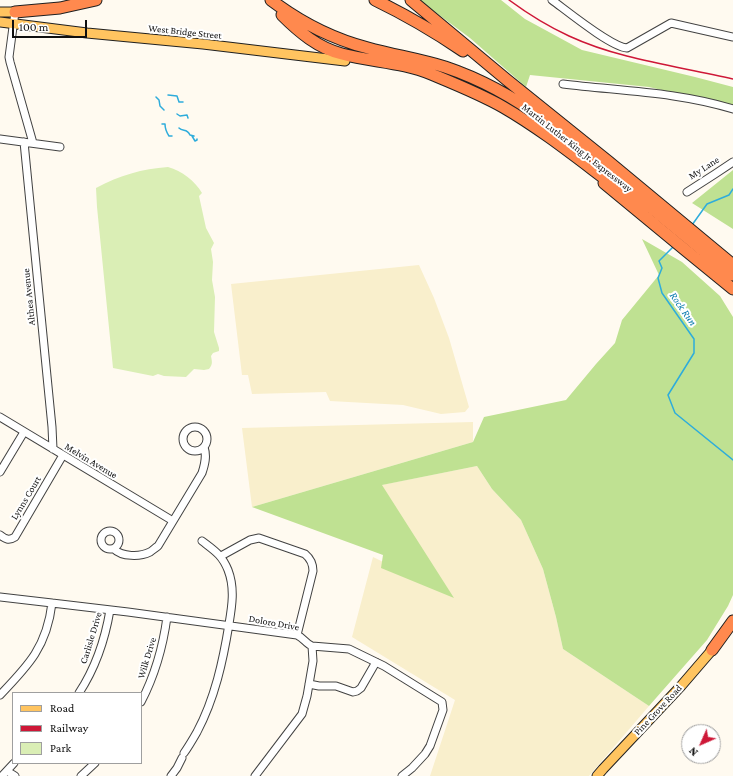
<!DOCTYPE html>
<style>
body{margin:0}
#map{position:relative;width:733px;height:776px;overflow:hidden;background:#fffaf0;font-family:"Crimson Pro",serif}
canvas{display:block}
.legend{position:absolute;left:12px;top:692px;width:130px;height:72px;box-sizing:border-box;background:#fff;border:1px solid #9f9f9f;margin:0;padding:5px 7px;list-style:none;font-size:12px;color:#0f0f0f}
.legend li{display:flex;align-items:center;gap:8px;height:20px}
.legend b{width:20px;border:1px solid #9f9f9f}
.north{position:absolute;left:681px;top:724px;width:40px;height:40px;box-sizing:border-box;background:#fff;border:1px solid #9f9f9f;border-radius:50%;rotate:225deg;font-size:11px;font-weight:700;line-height:16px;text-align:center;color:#0f0f0f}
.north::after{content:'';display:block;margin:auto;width:14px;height:18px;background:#ce1737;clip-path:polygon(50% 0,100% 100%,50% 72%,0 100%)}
.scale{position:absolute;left:12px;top:20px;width:75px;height:18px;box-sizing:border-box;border:2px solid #0f0f0f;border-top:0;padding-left:5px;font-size:12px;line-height:14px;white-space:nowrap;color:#0f0f0f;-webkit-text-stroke:3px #fff;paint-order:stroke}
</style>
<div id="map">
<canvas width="733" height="776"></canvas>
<ul class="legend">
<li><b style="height:5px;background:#ffc460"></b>Road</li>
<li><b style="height:5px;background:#ce1737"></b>Railway</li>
<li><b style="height:11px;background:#daeeb5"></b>Park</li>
</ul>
<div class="north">N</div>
<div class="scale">100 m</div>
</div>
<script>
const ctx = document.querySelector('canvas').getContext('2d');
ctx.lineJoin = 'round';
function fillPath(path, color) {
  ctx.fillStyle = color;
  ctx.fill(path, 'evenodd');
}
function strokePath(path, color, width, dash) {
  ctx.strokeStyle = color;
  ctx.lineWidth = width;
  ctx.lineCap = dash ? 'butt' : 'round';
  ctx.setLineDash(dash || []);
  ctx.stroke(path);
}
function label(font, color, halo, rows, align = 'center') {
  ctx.font = font + ' "Crimson Pro",serif';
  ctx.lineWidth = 4;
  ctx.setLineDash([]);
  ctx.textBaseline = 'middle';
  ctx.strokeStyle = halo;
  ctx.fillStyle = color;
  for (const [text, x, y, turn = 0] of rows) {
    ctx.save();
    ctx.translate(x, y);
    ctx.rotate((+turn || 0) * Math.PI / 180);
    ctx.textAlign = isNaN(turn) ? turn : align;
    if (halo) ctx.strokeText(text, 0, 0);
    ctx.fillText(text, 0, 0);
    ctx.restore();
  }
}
fillPath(new Path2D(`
 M419,265L434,298L449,338L469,407L465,412L441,414L403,405L330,401L326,392L252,394L248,375H242L231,284Z
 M473,422V442L252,507L242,428Z
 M477,466L492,489L521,520L543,569L556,617L563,649L649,706L589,776H430L455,700L352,637L373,557L451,595L381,485Z`), '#f9efcc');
fillPath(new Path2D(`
 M168,167C182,171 195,181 202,193L199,196L206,228L214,243L211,249L213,262L212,280L215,297L214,332L219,348V351L213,353L211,356C212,362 213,364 209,369L204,370L194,369L186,377L164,376L158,374L153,376L113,368L97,207L96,188C120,175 142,169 168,167Z`), '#daeeb5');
fillPath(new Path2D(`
 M419,0H501L525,19L582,50L695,77L733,87V107L649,87L530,75L526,87L470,38Z
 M733,170V229L692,203Z
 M642,239L682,262L720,296L733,317V595L728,606L707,640L649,706L563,649L556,617L543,569L521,520L492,489L477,466L382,485L454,598L381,568L383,555L252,507L473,442L484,417L566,400L596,364L615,343L622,320L659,275Z`), '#bfe192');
strokePath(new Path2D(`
 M168,95L177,96L179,102H183
 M156,97L159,100L160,106L164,110
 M177,114L180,116L187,115L188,118
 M162,124H165C165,128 167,133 169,136H172
 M179,128C183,132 187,128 190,135L194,136
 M192,136L195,141L197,140V139
 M692,225L707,204L729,195L733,189
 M674,246L659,261L662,268L658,278L662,293L694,339V353L668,395L675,413L733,460`), '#2eacdb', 1.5);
const minor = new Path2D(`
 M552,0C567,11 611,47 627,48L671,23L733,37
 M15,12L9,57L10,62L33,143
 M563,84C620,91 678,92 733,109
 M0,139L60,147
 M24,142L52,427L53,449
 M687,192L715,174L733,162
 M0,417L173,521
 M183 439a12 12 0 1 1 24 0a12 12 0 1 1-24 0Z
 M0,472L24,432
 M101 540a9 9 0 1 1 18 0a9 9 0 1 1-18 0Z
 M0,535C5,539 9,541 15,537L63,455
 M114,549C122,557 140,557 150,552C153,550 155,548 158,546L202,473C205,464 207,456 204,447
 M221,556L250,540L259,538L305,554C311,559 313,564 313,571L297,635
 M0,597L52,603L128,612L297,635C304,638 306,644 312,646L349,649L384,666L442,702L443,710L430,746L425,754L412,768L402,776
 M309,684L319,686H336L353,692L357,691L361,688L376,662
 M79,693C96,667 105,640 110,610
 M0,695C29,665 47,646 52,603
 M141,702C155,675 163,647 167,617
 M184,753C189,746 193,739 197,732C215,698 223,661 229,624C232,606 235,588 228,570C222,555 215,551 202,541
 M7,771L15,776
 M2,776L14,763
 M81,776L95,763
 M171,776L177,768L182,758
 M255,776L302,714L307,696L313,661L312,646`);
const major = new Path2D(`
 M0,12H15
 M0,22L87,33L203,44L345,61
 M597,776L603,769L681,686L712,650`);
const highway = new Path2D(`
 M271,0C300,22 333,39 368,48C393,55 419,59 445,67C481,79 515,98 546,121L733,275
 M375,0C406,15 435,32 463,51
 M411,0L507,80L609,162L733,265
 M15,12L60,8L96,0
 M282,15C299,32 318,48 342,54C372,62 403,62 431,74C455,84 480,94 503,107C541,129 576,157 612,184
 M604,183L684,249L733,289
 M712,650L733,621`);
strokePath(minor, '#424242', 9);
strokePath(major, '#202020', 11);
strokePath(highway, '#202020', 13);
strokePath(minor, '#fff', 7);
strokePath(major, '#ffc460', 9);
strokePath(highway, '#ff894e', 11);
strokePath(new Path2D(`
 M509,0C528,14 547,26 569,36C621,60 678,66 733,79`), '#ce1737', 1.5);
label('10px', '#0f0f0f', '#fff', [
 ["West Bridge Street",185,32,6],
 ["Martin Luther King Jr. Expressway",577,148,38],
 ["My Lane",704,168,-33],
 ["Althea Avenue",29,297,-96],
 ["Melvin Avenue",91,461,31],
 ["Lynns Court",26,498,-59],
 ["Doloro Drive",274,623,10],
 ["Carlisle Drive",91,638,-73],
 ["Wilk Drive",147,658,-73],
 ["Pine Grove Road",658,710,-47]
]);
label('italic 11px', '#0a7bae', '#fff', [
 ["Rock Run",683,309,55]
]);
</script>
